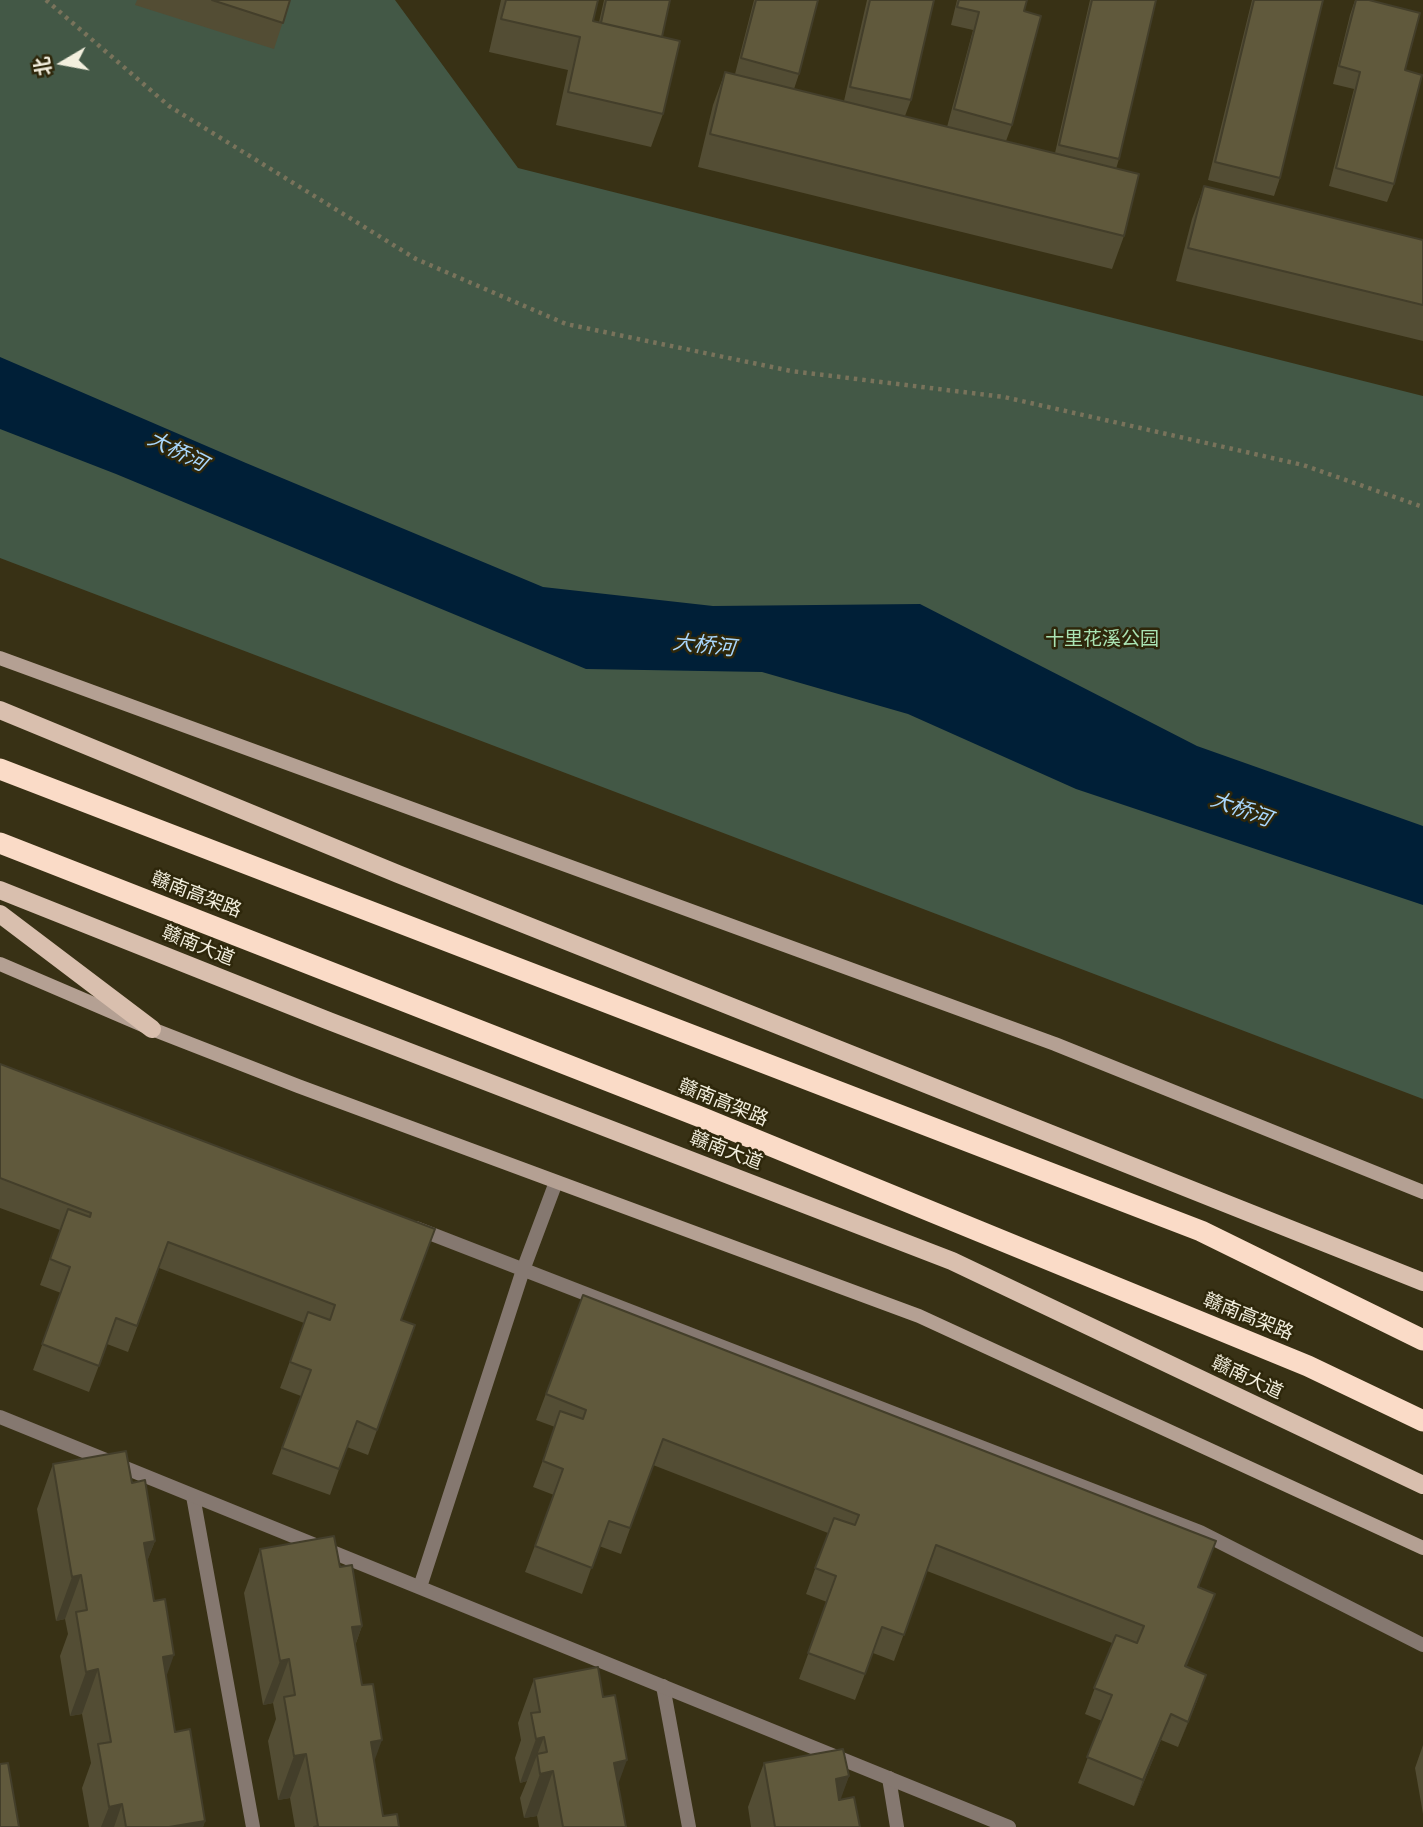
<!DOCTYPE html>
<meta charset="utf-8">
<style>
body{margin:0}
#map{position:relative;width:1423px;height:1827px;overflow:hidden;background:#383115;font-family:"Noto Sans","Noto Sans SC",sans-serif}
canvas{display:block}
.north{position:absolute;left:28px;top:28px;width:70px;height:70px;-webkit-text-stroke:5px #2e270b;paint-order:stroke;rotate:260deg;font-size:19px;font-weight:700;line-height:28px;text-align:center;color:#f3efde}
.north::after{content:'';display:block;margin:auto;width:24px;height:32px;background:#f3efde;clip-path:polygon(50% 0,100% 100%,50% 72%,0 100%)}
</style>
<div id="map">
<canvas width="1423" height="1827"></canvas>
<div class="north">北</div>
</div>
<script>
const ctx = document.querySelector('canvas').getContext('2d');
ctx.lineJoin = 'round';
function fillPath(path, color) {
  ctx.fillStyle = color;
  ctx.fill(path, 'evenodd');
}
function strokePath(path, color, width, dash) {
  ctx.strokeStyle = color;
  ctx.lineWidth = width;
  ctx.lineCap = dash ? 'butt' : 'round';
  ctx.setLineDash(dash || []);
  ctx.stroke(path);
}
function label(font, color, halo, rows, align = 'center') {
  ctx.font = font + ' "Noto Sans","Noto Sans SC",sans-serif';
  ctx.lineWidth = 5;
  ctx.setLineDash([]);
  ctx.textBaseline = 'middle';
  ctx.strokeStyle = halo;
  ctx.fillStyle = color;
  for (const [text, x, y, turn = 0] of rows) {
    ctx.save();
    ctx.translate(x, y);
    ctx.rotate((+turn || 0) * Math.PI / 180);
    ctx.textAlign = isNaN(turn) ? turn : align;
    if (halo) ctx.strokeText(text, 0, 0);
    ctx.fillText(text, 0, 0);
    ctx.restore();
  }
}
fillPath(new Path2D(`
 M0,0H395L518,168L1423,396V1099L0,558Z`), '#435846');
fillPath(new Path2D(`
 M0,357L246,463L543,587L713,606L920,604L1197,746L1423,826V905L1076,789L908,714L762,672L586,669L116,474L0,429Z`), '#001f37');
strokePath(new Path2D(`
 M46,0L169,106L416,259L566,324L791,371L1004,397L1303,465L1423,507`), '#79735b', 4.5, [3.5, 5]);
strokePath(new Path2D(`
 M193,1496L253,1827
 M663,1686L689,1827
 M889,1778L897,1827`), '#857870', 14);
strokePath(new Path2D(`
 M416,1228L1200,1532L1423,1645
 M0,1417L1009,1827
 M420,1587L523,1270L556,1182`), '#857870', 14);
strokePath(new Path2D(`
 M0,658L1055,1044L1423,1192
 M0,964L152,1029L298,1086L919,1316L1423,1548`), '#b4a093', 14);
strokePath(new Path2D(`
 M0,710L398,874L1423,1282
 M0,890L329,1021L952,1261L1423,1485
 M0,914L152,1029`), '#d9bfae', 18);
strokePath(new Path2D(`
 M0,769L1201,1231L1423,1340
 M0,843L698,1116L1308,1366L1423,1421`), '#fadbc7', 21);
fillPath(new Path2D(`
 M137,0H290L274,49L135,5Z
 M501,0H598L593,21L599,22L604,0H670L662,37L663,114L651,147L556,125L568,70L489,52Z
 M754,0H818L799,74L794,89L844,101L867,0H934L911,100L905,116L947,127L973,30L951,25L957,0H1027L1024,11L1012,125L1006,141L1055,153L1090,0H1156L1119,159L1116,169L1124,236L1112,269L698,167L713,105L725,72L735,74Z
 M1252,0H1323L1280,178L1274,196L1208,180Z
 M1355,0L1405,70L1394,184L1387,202L1329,186L1354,89L1333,84L1350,15Z
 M1204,186L1423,240V341L1176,281L1192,219Z
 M0,1064L401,1320L415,1325L368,1455L347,1447L330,1495L272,1474L301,1396L280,1388L304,1323L159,1268L128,1352L107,1344L89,1392L33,1370L61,1293L40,1285L60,1230L0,1208Z
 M583,1295L1215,1594L1186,1667L1197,1701L1178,1747L1161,1740L1134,1806L1078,1783L1102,1721L1085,1714L1112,1643L927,1571L894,1661L873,1653L855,1700L799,1679L827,1602L806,1594L828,1533L653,1465L621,1554L599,1546L582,1594L525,1572L554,1495L533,1487L555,1427L536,1420Z
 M53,1464L132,1483L155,1541L147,1561L175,1732L205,1821L203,1827H89L82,1788L91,1763L82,1714L70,1716L60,1656L68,1634L65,1619L56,1621L37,1509Z
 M260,1549L340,1567L362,1626L355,1646L383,1816L399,1827H295L290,1798L278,1800L268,1741L276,1719L273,1703L263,1705L244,1593Z
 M534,1679L618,1785L626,1827H539L537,1816L524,1818L520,1798L527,1781L520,1783L515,1758L521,1740L518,1723Z
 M1423,1745V1814L1415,1768Z
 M764,1763L849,1776L840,1799L860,1827H751L748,1807Z`), '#534d34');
fillPath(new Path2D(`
 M155,1541L138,1585L144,1543Z
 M81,1575L65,1619L56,1621L72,1577Z
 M1215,1594L1206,1620L1176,1692L1185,1666Z
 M362,1626L346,1670L352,1627Z
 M174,1655L158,1700L163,1657Z
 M289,1659L273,1703L263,1705L280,1661Z
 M98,1669L82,1714L70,1716L86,1672Z
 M1206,1675L1197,1701L1178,1747L1188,1722Z
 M1171,1714L1161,1740L1134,1806L1143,1780Z
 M544,1737L527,1781L520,1783L536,1739Z
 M382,1740L366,1784L371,1742Z
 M306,1754L290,1798L278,1800L294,1756Z
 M627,1760L611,1804L614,1763Z
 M553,1771L537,1816L524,1818L540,1774Z
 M849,1776L833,1821L836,1779Z
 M122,1804L114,1827H101L109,1807Z
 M205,1821L203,1827H169Z`), '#433e2a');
const building = new Path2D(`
 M212,0H290L283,23Z
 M506,0H598L593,21L680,41L663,114L568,92L580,37L501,19Z
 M606,0H670L662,37L601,23Z
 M756,0H818L799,74L741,58Z
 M870,0H934L911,100L850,87Z
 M959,0H1027L1024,11L1041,16L1012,125L954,109L979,12L957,7Z
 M1092,0H1156L1119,159L1059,145Z
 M1254,0H1323L1280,178L1215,162Z
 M1356,0H1369L1420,13L1405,70L1422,75L1394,184L1336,168L1360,72L1339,66Z
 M725,72L1139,174L1124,236L710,134Z
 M1204,186L1423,240V305L1188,248Z
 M0,1064L435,1229L401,1320L415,1325L377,1430L357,1421L339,1469L282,1448L311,1370L290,1362L308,1312L330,1320L335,1305L168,1242L137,1326L116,1318L99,1366L42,1344L70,1267L50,1259L68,1209L90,1217L91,1213L0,1178Z
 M583,1295L1216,1541L1198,1587L1215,1594L1185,1666L1206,1675L1188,1722L1171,1714L1143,1780L1087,1757L1112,1695L1094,1688L1116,1635L1137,1643L1144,1626L936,1545L904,1635L882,1627L865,1674L808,1653L836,1576L815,1568L834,1518L855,1525L859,1515L663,1439L630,1528L609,1521L592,1568L535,1546L563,1469L543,1461L560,1411L583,1419L586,1410L546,1394Z
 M126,1451L132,1483L145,1480L155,1541L144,1543L154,1601L165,1599L174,1655L163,1657L175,1732L190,1729L205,1821L169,1827H126L122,1804L109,1807L98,1744L111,1742L98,1669L86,1672L76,1612L87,1610L81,1575L72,1577L53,1464Z
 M334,1536L340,1567L352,1565L362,1626L352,1627L362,1685L373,1684L382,1740L371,1742L383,1816L397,1814L399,1827H314L318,1826L306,1754L294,1756L284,1697L295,1695L289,1659L280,1661L260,1549Z
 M598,1667L603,1697L615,1695L627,1760L614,1763L626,1827H563L553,1771L540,1774L537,1754L547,1752L544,1737L536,1739L531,1713L540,1712L534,1679Z
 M843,1749L849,1776L836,1779L839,1800L854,1797L860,1827H775L764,1763Z
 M8,1763L19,1827H0V1764Z`);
fillPath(building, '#60593c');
strokePath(building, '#433e2a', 2);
label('19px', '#aae3b3', '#2e270b', [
 ["十里花溪公园",1102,640]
]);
label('19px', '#f3efde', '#2e270b', [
 ["赣南高架路",196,895,21],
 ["赣南大道",198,946,22],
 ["赣南高架路",723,1103,22],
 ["赣南大道",726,1151,21],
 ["赣南高架路",1248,1317,22],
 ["赣南大道",1247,1378,25]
]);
label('italic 21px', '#a9d7fd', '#2e270b', [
 ["大桥河",177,452,27],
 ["大桥河",704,646,6],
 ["大桥河",1241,810,20]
]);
</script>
